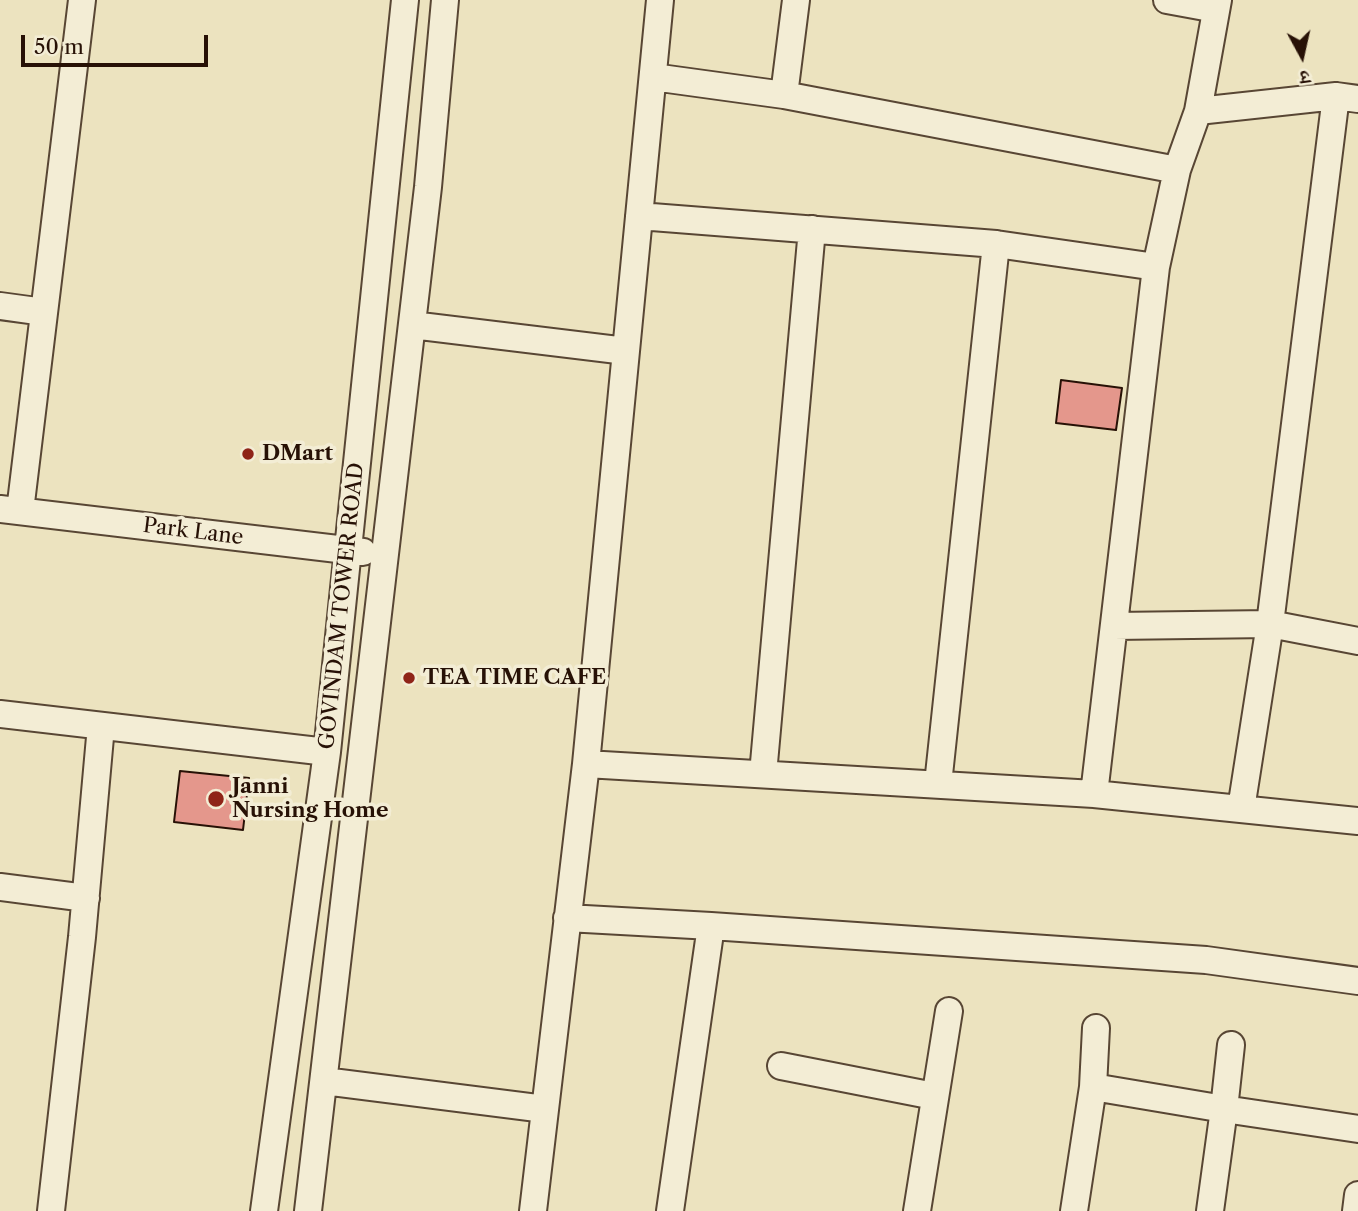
<!DOCTYPE html>
<meta charset="utf-8">
<style>
body{margin:0}
#map{position:relative;width:1358px;height:1211px;overflow:hidden;background:#ece3bf;font-family:"Libre Caslon Text","Noto Serif Devanagari",serif}
canvas{display:block}
.north{position:absolute;left:1267px;top:21px;width:70px;height:70px;-webkit-text-stroke:5px #f3edd5;paint-order:stroke;rotate:172deg;font-size:19px;font-weight:700;line-height:28px;text-align:center;color:#271106}
.north::after{content:'';display:block;margin:auto;width:24px;height:32px;background:#271106;clip-path:polygon(50% 0,100% 100%,50% 72%,0 100%)}
.scale{position:absolute;left:21px;top:35px;width:187px;height:32px;box-sizing:border-box;border:4px solid #271106;border-top:0;padding-left:9px;font-size:21px;line-height:24px;white-space:nowrap;color:#271106;-webkit-text-stroke:5px #f3edd5;paint-order:stroke}
</style>
<div id="map">
<canvas width="1358" height="1211"></canvas>
<div class="north">उ</div>
<div class="scale">50 m</div>
</div>
<script>
const ctx = document.querySelector('canvas').getContext('2d');
ctx.lineJoin = 'round';
function fillPath(path, color) {
  ctx.fillStyle = color;
  ctx.fill(path, 'evenodd');
}
function strokePath(path, color, width, dash) {
  ctx.strokeStyle = color;
  ctx.lineWidth = width;
  ctx.lineCap = dash ? 'butt' : 'round';
  ctx.setLineDash(dash || []);
  ctx.stroke(path);
}
function label(font, color, halo, rows, align = 'center') {
  ctx.font = font + ' "Libre Caslon Text",serif';
  ctx.lineWidth = 7;
  ctx.setLineDash([]);
  ctx.textBaseline = 'middle';
  ctx.strokeStyle = halo;
  ctx.fillStyle = color;
  for (const [text, x, y, turn = 0] of rows) {
    ctx.save();
    ctx.translate(x, y);
    ctx.rotate((+turn || 0) * Math.PI / 180);
    ctx.textAlign = isNaN(turn) ? turn : align;
    if (halo) ctx.strokeText(text, 0, 0);
    ctx.fillText(text, 0, 0);
    ctx.restore();
  }
}
const building = new Path2D(`
 M1061,380L1122,388L1116,430L1056,423Z
 M180,771L249,778L243,830L174,822Z`);
fillPath(building, '#e4978c');
strokePath(building, '#271106', 2);
const minor = new Path2D(`
 M1167,0L1216,9
 M653,77L784,95L1177,170
 M784,95L796,0
 M1198,111L1336,96L1358,99
 M639,216L996,244L1156,267
 M0,306L44,312
 M412,325L626,351
 M0,509L363,552
 M20,511L82,0
 M1114,626L1270,624L1358,641
 M0,714L327,752
 M586,764L1094,794L1358,821
 M763,774L812,229
 M938,784L996,244
 M1094,794L1156,267L1177,170L1198,111L1218,0
 M1241,809L1270,624L1336,96
 M0,887L86,898
 M567,918L711,926L1206,960L1358,981
 M781,1066L934,1096
 M324,1081L545,1109
 M1093,1087L1224,1109L1231,1045
 M51,1211L82,937L101,726
 M264,1211L327,752L405,0
 M308,1211L428,187L445,0
 M533,1211L586,764L660,0
 M670,1211L711,926
 M917,1211L949,1011
 M1074,1211L1093,1087L1096,1028
 M1210,1211L1224,1109L1358,1129
 M1356,1211L1358,1195`);
strokePath(minor, '#584634', 30);
strokePath(minor, '#f3edd5', 26);
for (const [x, y, r, color] of [
 [248,454,7,"#8f2418"],
 [409,678,7,"#8f2418"],
 [216,799,9,"#8f2418"]
]) {
  const dot = new Path2D();
  dot.arc(x, y, r, 0, 2 * Math.PI);
  ctx.fillStyle = color;
  ctx.fill(dot);
  strokePath(dot, '#f3edd5', 2.5);
}
label('bold 21px', '#271106', '#f3edd5', [
 ["DMart",262,454],
 ["TEA TIME CAFE",423,678],
 ["Janni",232,787],
 ["Nursing Home",232,811]
], 'left');
label('21px', '#271106', '#f3edd5', [
 ["Park Lane",193,532,7],
 ["GOVINDAM TOWER ROAD",342,606,-84]
]);
</script>
